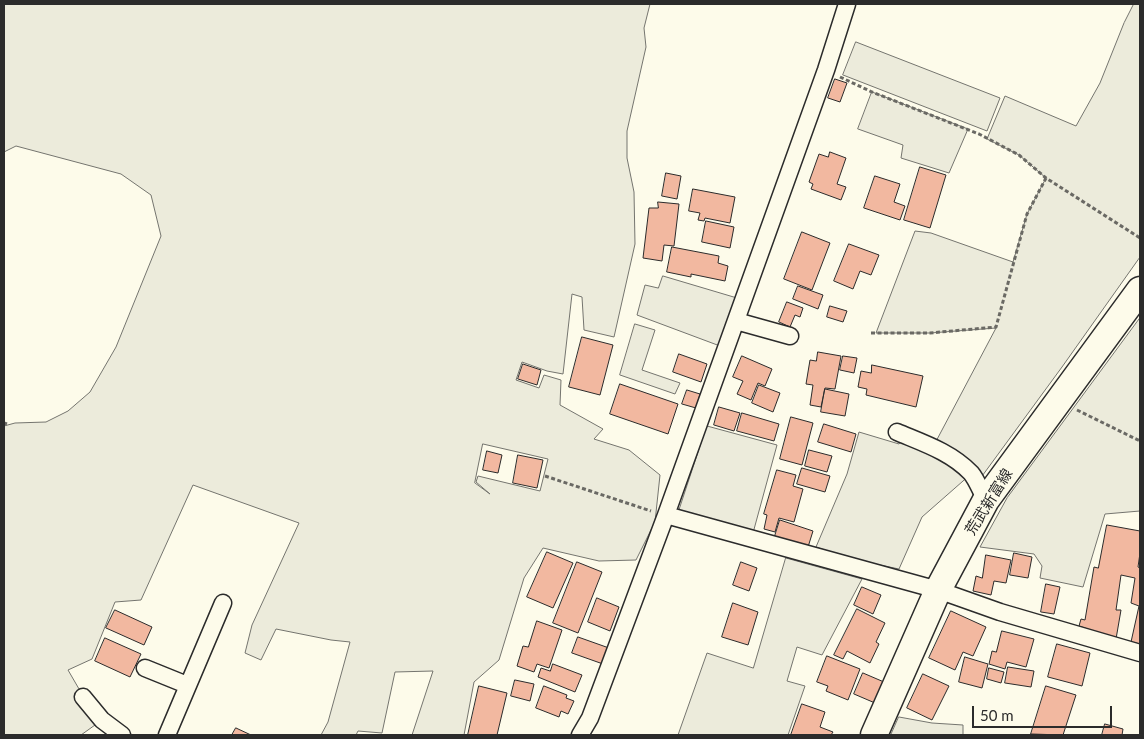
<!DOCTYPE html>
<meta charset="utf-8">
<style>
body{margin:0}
#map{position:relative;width:1144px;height:739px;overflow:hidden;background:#fdfbea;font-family:Lato,sans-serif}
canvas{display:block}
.frame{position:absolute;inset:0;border:5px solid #2b2b2b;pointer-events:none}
.scale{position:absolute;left:972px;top:706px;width:140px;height:22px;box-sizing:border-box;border:2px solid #2b2b2b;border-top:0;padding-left:6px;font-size:15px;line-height:18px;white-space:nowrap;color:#2b2b2b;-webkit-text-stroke:4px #fdfbea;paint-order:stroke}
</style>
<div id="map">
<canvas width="1144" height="739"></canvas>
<div class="frame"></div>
<div class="scale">50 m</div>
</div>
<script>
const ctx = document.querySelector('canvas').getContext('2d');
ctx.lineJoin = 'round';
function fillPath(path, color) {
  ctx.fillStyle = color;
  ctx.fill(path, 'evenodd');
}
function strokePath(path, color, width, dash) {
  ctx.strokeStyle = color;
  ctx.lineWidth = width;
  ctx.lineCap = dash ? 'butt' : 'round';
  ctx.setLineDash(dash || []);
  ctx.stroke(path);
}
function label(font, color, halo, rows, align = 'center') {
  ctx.font = font + ' Lato,"Noto Sans JP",sans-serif';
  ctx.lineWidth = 4;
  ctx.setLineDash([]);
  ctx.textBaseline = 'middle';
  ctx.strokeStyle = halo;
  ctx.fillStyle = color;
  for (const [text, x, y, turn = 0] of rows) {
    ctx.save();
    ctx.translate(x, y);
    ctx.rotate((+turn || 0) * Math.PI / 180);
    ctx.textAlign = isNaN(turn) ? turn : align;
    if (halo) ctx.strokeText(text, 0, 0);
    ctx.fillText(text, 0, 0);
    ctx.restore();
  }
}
const green = new Path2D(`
 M4,4H650L644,28L646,47L627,131V158L634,192L635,244L614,337L584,330L582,297L572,294L563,374L547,371L522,362L516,380L539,388L544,375L561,380L560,405L603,429L594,439L629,450L660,475L655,522L636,560L599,561L543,548L524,578L499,660L474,682L464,735H412L433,671L395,672L382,733L358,731L356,735H321L328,722L350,642L331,640L276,629L261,660L245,653L252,625L299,523L193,485L141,600L115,602L92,659L68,670L86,701L102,720L81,735H4V426L15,423L46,422L68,411L90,392L116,347L161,236L151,195L121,174L16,146L4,152ZM483,444L548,459L540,491L478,476L476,482L490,494L475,483Z
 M1134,4H1140V257L1062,367L977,483L971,474L922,517L899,569L851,559L816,547L847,474L859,432L899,444L903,435L933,447L996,328L930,333H876L915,231L931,233L1013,262L1027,214L1046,178L1019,155L987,139L1005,96L1076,126L1100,83L1124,23Z
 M856,42L1000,98L987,131L843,75Z
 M872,92L968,129L949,173L901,158L903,145L858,129Z
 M663,276L737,298L720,346L637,315L645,285L658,288Z
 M1140,318V511L1105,514L1083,587L1040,578L1042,566L1034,554L980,547L1007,498Z
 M635,324L655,330L642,370L680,383L675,394L620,375Z
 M707,426L777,445L753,533L679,511Z
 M786,558L862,579L822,655L797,647L787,681L805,686L788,735H678L707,653L753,668Z
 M899,717L932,723L963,725V735H891Z`);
fillPath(green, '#ecebdb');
strokePath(green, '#74746e', 1);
const building = new Path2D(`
 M835,79L847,83L840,102L828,98Z
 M830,152L846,158L837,184L846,187L841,200L811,189L813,184L809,182L819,154L828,157Z
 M920,167L946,175L930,228L904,220Z
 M666,173L681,176L677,199L662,196Z
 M875,176L900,184L894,202L905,206L900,220L864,208Z
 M693,189L735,197L730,223L705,218L704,221L698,220L700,213L689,211Z
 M658,202L679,204L674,246L664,245L662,261L643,258L649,208H658Z
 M706,221L734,227L730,248L702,242Z
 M802,232L830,243L812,290L784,279Z
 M849,244L879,255L871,275L860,271L853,289L834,281Z
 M672,247L719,256L718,263L728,266L725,281L691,274V277L667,272Z
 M798,286L823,295L818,309L793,299Z
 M787,302L803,308L800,317L795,315L790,327L779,322Z
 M830,306L847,311L843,322L827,317Z
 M582,337L613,345L600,395L569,387Z
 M818,352L841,356L835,389L825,388L821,407L810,405L813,385L806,384L810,360L816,361Z
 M679,354L707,364L701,382L673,372Z
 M742,356L772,369L765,386L758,383L751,400L737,394L743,381L733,377Z
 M843,356L857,358L854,373L840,370Z
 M523,364L541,370L537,385L518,379Z
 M872,365L923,376L916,407L866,395L867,389L858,387L861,371L871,373Z
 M620,384L678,404L668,434L610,414Z
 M759,385L780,393L773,412L752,403Z
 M825,389L849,394L845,416L821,412Z
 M687,390L700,394L696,408L682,404Z
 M719,407L740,413L734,431L714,425Z
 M742,413L779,424L774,441L737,431Z
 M791,417L813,423L802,465L780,459Z
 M824,424L856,434L851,452L818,442Z
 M809,450L832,456L827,472L805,466Z
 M487,451L502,455L498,473L483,470Z
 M518,455L543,460L537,488L513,483Z
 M802,468L830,476L825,492L797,484Z
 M777,470L796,475L793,486L803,489L794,522L779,518L775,532L764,529L767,515L764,514Z
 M780,520L813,531L808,547L775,536Z
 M1107,525L1140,531V553L1138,567L1140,568V644L1131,642L1139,606L1131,603L1135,578L1121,575L1116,610H1121L1116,639L1079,626L1081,619L1085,620L1094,567L1098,568Z
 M547,552L573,563L553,608L527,597Z
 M1014,553L1032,557L1028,578L1010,575Z
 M986,555L1011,560L1006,583L994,581L991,595L973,591L976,576L982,578Z
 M577,562L602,572L578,633L553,623Z
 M741,562L757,568L749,591L733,585Z
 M1046,584L1060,587L1054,614L1041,612Z
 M862,587L881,595L873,614L854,605Z
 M597,598L619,607L610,631L588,622Z
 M733,603L758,612L748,645L722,637Z
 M857,609L885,623L876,642L879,644L870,663L847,651L843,659L834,655Z
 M115,610L152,627L144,645L106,628Z
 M951,611L986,627L973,656L963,652L955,670L929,658Z
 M537,621L562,630L549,668L537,664L534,672L517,666L523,646L528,647Z
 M1002,631L1034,639L1026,667L1007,662L1005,669L989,664L992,651L996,652Z
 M578,637L609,648L603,664L572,653Z
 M105,638L141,654L130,677L95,661Z
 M1057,644L1090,653L1082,686L1048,677Z
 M827,656L860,669L848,700L826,691L828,686L817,682Z
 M965,657L988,664L982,688L959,682Z
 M553,664L582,675L575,692L538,677L541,668L550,671Z
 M1008,667L1034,671L1031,687L1005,683Z
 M989,668L1004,672L1001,683L987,679Z
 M863,673L884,682L875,703L854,694Z
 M923,674L949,686L932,720L907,708Z
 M515,680L534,684L530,701L511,696Z
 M479,686L507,693L497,735H468Z
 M544,686L567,695L566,698L574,701L568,714L561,711L559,717L536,708Z
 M1046,686L1076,695L1063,735L1031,734Z
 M802,704L825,712L820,727L833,732L831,735H791Z
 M1105,724L1123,729L1122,735H1102Z
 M236,728L251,735H232Z`);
fillPath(building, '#f2b8a0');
strokePath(building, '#2b2b2b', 1);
const minor = new Path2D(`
 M736,321L790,336
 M897,432C923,443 951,452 971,473C977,480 981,492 986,500
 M666,515L938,590L1000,612L1140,653
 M145,668L187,685
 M83,697L102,720L122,735
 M167,735L223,603
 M580,735L590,718L666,515L826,70L847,4`);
const primary = new Path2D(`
 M874,735L938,590L986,500L1140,290`);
strokePath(minor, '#2b2b2b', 19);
strokePath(primary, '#2b2b2b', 29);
strokePath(new Path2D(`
 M840,77L872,92L979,134L1019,155L1046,178L1140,238
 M871,333H930L996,327L1027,214L1046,178
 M1077,410L1140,441
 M4,423L7,424
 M545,476L651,511`), '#6a6964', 3, [4, 2.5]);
strokePath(minor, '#fdfbea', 16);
strokePath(primary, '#fdfbea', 26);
label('15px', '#2b2b2b', '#fdfbea', [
 ["荒武新富線",989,502,-58]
]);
</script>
